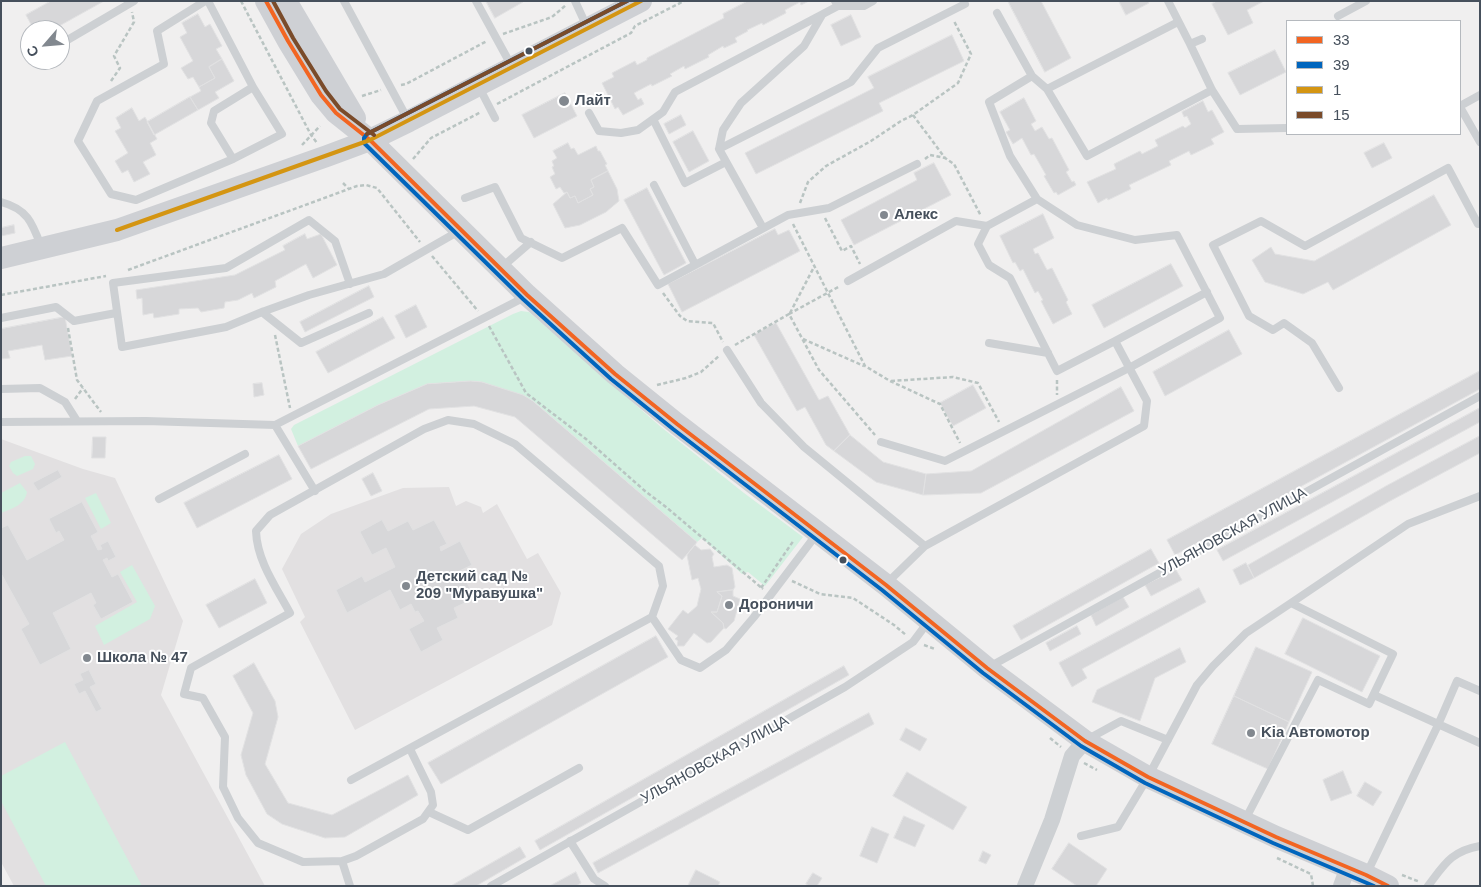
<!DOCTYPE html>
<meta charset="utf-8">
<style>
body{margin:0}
#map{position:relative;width:1481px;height:887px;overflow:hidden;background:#f0efef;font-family:Helvetica,sans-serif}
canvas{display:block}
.frame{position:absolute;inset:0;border:2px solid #46505c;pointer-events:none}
.legend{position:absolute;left:1286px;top:20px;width:175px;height:115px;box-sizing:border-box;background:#fff;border:1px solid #b5b9be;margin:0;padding:6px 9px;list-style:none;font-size:15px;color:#46505c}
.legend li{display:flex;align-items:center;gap:10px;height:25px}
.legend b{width:25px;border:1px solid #b5b9be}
.north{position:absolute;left:20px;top:20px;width:50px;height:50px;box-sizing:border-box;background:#fff;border:1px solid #b5b9be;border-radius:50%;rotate:243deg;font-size:14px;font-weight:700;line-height:20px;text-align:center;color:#46505c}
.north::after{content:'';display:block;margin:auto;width:18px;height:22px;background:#82888f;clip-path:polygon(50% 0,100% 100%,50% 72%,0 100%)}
</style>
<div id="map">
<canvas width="1481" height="887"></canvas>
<div class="frame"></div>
<ul class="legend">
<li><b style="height:6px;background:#f26522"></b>33</li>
<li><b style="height:6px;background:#0065bd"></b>39</li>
<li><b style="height:6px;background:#d49512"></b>1</li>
<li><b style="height:6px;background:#7a4b2a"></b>15</li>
</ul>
<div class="north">С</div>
</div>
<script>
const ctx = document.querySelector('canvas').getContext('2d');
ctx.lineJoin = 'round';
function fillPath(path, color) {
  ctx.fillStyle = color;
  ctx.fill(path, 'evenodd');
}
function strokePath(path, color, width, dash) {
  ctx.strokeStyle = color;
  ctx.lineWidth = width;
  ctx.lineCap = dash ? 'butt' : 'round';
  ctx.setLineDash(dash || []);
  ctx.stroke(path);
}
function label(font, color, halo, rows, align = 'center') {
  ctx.font = font + ' Helvetica,sans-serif';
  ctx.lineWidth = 4;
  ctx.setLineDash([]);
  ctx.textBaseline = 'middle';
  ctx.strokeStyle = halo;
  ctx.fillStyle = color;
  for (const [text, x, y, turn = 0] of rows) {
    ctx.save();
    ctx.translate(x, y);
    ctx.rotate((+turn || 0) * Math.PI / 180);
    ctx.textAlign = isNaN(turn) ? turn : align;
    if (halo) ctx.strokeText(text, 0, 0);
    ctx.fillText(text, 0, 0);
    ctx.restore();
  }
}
fillPath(new Path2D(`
 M1,439L83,469L115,478L183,621L161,695L265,886H14L1,862Z
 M449,487L456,506L466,501L481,507L483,513L497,504L527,559L538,553L561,593L552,625L355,730L300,622L305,617L282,569L301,534L331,514L403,488Z`), '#e2e0e1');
fillPath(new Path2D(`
 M521,311L529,312L661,427L744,493L803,537L765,586L748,572L742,574L702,538L697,542L533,401L482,382L471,381L427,384L378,405L298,446L291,429L294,425L513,314Z
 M25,456H31L35,464L33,469L17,476L13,473L9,466L11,462Z
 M20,483L27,492C25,505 11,509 1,513V493Z
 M96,493L111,523L101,529L85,498Z
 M132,565L155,606L150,619L104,645L95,626L137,602L120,572Z
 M65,742L142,886H46L1,801V776Z`), '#d2f0e0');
const building = new Path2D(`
 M51,1H104L52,30H34L26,15Z
 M486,1H523V2L495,18Z
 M748,1H809L801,5L800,2L785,10L786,13L763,25L762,23L747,30L748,31L735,38L737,42L724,48L723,46L708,55L709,57L685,69L684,66L670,74L672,76L652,86L651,84L634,93L638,100L641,98L644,104L623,115L618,107L615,109L602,83L614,77L612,73L635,61L637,65L647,60V58L724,18L723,14Z
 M1008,1H1041L1071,58L1045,72Z
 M1119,1H1148L1149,3L1126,15Z
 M1217,1H1264L1247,10L1253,23L1228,35L1212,4Z
 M198,14L205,27L210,24L222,46L216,49L222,59L209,67L215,78L199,87L193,77L188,79L181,68L193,61L180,37L187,33L182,23Z
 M851,15L861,37L841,46L831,25Z
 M952,35L964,61L879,103L883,111L756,174L745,153L874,88L868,77Z
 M1275,50L1286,72L1240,95L1228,73Z
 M222,59L234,81L215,92L219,98L198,110L190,97L201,91L199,87L215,78L209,67Z
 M565,93L577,116L534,138L522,115Z
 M190,97L198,110L154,135L147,122Z
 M1024,98L1036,121L1031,124L1035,131L1042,127L1049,139L1052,138L1069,170L1066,172L1072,182L1074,181L1076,185L1058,195L1056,192L1054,193L1044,176L1046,175L1034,154L1031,155L1022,138L1013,144L1006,132L1010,130L1000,112Z
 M1203,101L1208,112L1212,110L1224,132L1211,139L1214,144L1191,155L1189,151L1169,161L1171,165L1129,185L1131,189L1108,200L1107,198L1098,203L1087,182L1116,169L1114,164L1140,151L1142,154L1158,146L1155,140L1183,126L1185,128L1191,124L1187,116L1184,117L1182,112Z
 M132,108L139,121L145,117L157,139L150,143L156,155L143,162L150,174L134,182L128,170L122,173L115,161L128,153L115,131L121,128L116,118Z
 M681,115L686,125L669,134L664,124Z
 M693,131L709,161L689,172L673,142Z
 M568,143L571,149L574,148L578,155L596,146L598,151H600L607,164L605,165L608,171L591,180L594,187L590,189L593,195L578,203L575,196L570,198L567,192L564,193L560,187L556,189L550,177L555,174L552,167L554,166L552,161L557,158L553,151Z
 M1384,143L1392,158L1372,168L1364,153Z
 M934,163L951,195L854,245L841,220L917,180L914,173Z
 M608,171L617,189L619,201L606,212L580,225L565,228L553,204L567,192L570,198L575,196L578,203L593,195L590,189L594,187L591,180Z
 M647,188L686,263L664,275L624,200Z
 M1434,195L1451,225L1333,290L1328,282L1303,294L1265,282L1252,260L1271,247L1275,254L1314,261Z
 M1043,214L1054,238L1033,249L1035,254L1038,253L1047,270L1052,268L1068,300L1066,302L1072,314L1053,324L1041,301L1043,300L1038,291L1035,293L1023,269L1020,271L1015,262L1013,263L1000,236Z
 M14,225L15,233L1,236V228Z
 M775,229L778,235L789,230L800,251L682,312L668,284Z
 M305,234L307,239L321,234L337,265L313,278L306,264L275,281L276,287L254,298L252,293L238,300L225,302L224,308L201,312L198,308L179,309V314L154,318L153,313L143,315L142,298L137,299L136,290L235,275L285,250L283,246Z
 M1171,264L1183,286L1104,328L1092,305Z
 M369,286L374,297L305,332L300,322Z
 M416,305L427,327L406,338L395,316Z
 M65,317L72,356L45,360L42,345L8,351L10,358L1,359V329Z
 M383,317L395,338L328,373L316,352Z
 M776,323L819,400L828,396L850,435L834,451L826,445L805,407L797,411L754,335Z
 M1229,330L1242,354L1165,396L1153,372Z
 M1480,371V389L1175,555L1167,540Z
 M471,381L482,382L523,395L533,401L697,542L695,545L682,560L515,417L474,406L429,409L311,469L298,446L378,405L427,384Z
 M262,383L264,395L254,397L253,384Z
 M973,385L986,408L953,426L940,403Z
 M1121,387L1134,411L981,493L923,495L926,474L971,471Z
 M1480,408V422L1223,561L1217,550Z
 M850,435L883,462L926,474L923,495L876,482L834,451Z
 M1480,436V453L1390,501L1254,578L1248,565L1386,486Z
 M93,437H106L105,458H92Z
 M279,455L292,479L197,528L184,503Z
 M58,470L62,477L38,491L33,483Z
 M373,473L382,491L371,496L362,479Z
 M82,502L98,532L91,536L98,550L102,549L100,545L108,541L116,557L108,561L107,558L103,560L112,577L118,574L133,602L101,619L93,605L96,603L91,593L53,613L71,649L40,665L21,629L29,624L2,575L1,576V528L8,525L27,560L64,540L59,531L56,533L49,519Z
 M382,520L388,531L408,521L413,530L434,520L447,544L440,547L441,551L460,541L472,565L453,574L456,579L463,575L475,598L454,608L458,618L437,628L443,640L421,652L409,629L424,621L418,611L415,612L411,604L400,610L390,590L347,613L336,590L362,576L365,582L395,567L386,548L372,555L360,532Z
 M695,545L701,550L710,549L714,554L712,557L714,567L727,565L732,568L735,587L733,590L717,592L722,596L717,612H711L723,623L724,628L711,642L707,643L694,633L684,646H677L678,641L675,639L678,636L668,629L683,610L688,614L697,606L701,589L698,578L692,580L687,555Z
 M1151,549L1159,563L1021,640L1013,626Z
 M1246,563L1254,578L1240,585L1233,570Z
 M1176,570L1182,580L1151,596L1145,585Z
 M255,579L267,603L219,628L206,605Z
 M1199,588L1206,602L1082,669L1087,678L1072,687L1059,663Z
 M733,590V596L740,599L734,621L726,629L724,628L723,623L711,612H717L722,596L717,592Z
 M1123,597L1129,607L1096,626L1091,615Z
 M1303,618L1380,656L1362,692L1285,654Z
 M1077,626L1081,634L1050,651L1046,643Z
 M656,636L668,657L441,784L428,763Z
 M1256,647L1312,672L1289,722L1234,696Z
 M1180,648L1186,662L1155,678L1140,721L1092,702L1097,690Z
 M254,663L275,701L278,717L265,764L288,803L332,815L408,775L418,795L345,837L325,838L282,824L267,814L246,775L241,755L253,713L233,676Z
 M844,666L849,675L540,850L535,841Z
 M89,670L96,684L90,687L102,709L96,712L85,691L79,694L74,684L83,680L80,674Z
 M1234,696L1289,722L1268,769L1212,744Z
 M869,713L874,724L598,873L593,863Z
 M906,728L927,739L920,751L900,740Z
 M1343,771L1352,793L1331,801L1323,780Z
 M907,772L967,807L953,830L893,796Z
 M1365,782L1382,792L1373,806L1357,796Z
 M904,816L925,825L915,847L894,838Z
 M872,827L889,834L877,863L860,856Z
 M1069,843L1107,869L1096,886H1077L1052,869Z
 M520,847L526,857L476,886H451Z
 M983,851L991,855L986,864L979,861Z
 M696,870L720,882L718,886H688Z
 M576,872L581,883L576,886H550Z
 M813,873L822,878L817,886H809L806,884Z`);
fillPath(building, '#d7d7d9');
strokePath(building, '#e1e1e2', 1);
strokePath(new Path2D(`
 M241,1L311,135L317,143
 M503,34L552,17L566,5
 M111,81L120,68L114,56L134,22L132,12
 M401,85L406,84L487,41
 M362,96L381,90
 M497,104L631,33L635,26L684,1
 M913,115L945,158L954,164L981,216
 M302,145L320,126
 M413,159L431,138L481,112
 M925,159L930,155L945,158
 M343,183L348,188
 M800,203L808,182L826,166L871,141L901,121L913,115L958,83L971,54L954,21
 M825,218L842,251L851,246L860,264
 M793,224L865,366L890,381L940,404L960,443
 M432,256L478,311
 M128,270L357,186L366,185L377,188L420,242
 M663,293L680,316L687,321L713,323L723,342
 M1,295L106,276
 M790,313L814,267
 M789,314L840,286
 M489,326L526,393L586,439L645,491L666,507L763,589
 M68,328L77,380L101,412
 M275,335L290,408
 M803,339L864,366
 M735,345L789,314L819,370L875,435
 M1057,380V395
 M891,381L953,377L978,383L999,422
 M657,385L686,378L701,372L720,355
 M75,399L83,388
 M792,581L820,594L853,598L894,625L906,635
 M761,588L794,540
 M924,645L935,649
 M1050,738L1061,747
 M1084,763L1097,770
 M1277,858L1311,874L1313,886
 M1402,875L1420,882`), '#b9c4c2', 2.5, [4, 2.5]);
strokePath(new Path2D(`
 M205,1L157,31L164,64L97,101L78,141L111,194L136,200L233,159L282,134L253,87L208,1
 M344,1L408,120
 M476,1L511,65
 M575,1L587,27
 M835,1L838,6H864L873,1
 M1168,1L1190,44L1212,90L1237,129L1287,128
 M997,13L1032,76L1047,89L1178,22
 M1338,16L1366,1
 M64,42L134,1
 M1190,44L1202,39
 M479,87L495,118
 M1047,89L1087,156L1212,90
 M1460,106L1480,95
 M1460,107L1480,142
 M589,113L599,131L621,133L638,130L663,112L675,92L838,6
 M653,119L685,183L726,162
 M719,149L851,82L878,48L965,4
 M233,159L211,123L214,111L253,87
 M654,185L695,264
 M465,198L495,187L521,238L562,258L622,228L658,285L788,215L829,208L917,164
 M1,202C27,209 32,222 41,246
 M763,228L719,149L723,130L741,103L804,46L822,15
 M502,267L531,242
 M848,281L956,221L987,226
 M350,284L335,241L309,220L226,268L113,283L122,347L226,327L262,312L309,295L384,274L459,231
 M262,312L301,343L369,313
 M1,318L56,307L74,321L116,313
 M1115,341L1207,292
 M989,343L1048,353
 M727,350L761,403L804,447L925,546
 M1339,388L1312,343L1284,323L1273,330L1249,316L1213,245L1261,221L1305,246L1448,168L1478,224H1480
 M1,389L40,388L65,402L77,421
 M1,422L146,421L275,425L525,297
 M275,425L315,491
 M881,442L945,461L1129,368L1220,318L1177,235L1135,240L1077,225L1037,199L1010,156L989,102L1032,76
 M159,499L245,454
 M887,583L925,546L1144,426L1147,401L1115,341L1057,371L1010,278L989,265L978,244L987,226L1037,199
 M1291,603L1408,524L1480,496
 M652,617L681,660L700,668L726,650L754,617L816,535
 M989,667L1480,396
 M1374,695L1480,743
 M1088,739L1121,721L1168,740
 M429,812L468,830L579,768
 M1081,836L1118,827L1148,777L1197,685L1213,666L1246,633L1291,603L1393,654L1369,704L1318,680L1245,820
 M570,841L594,879L605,886
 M342,861L303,862L258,843L238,818L223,787L225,737L203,698L184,694L191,668L290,613C276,587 257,561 256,531L270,515L424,429L448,420L474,424L515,444L659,566L663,586L652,617L351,780
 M1367,873L1438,725L1457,681L1480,691
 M350,886L342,861L356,856L423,819L433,805L431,792L410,749
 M491,886L845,687L913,642L928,622
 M1428,886C1444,865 1451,851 1480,846`), '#cdd0d3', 8);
strokePath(new Path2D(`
 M1025,886L1052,820L1072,756L1085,741
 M1341,886L1348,867`), '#cdd0d3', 16);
strokePath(new Path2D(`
 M266,1L288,41L321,95L336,113L370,140L527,295L615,374L677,424L886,585L987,668L1085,741L1148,777L1276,837L1366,875L1388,886
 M286,1L355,118
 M1,258L117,230L327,156L370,140L409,121L641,1`), '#ced0d4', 22);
strokePath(new Path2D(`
 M266,1L288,41L321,95L336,113L370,140L527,295L615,374L677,424L886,585L987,668L1085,741L1148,777L1276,837L1366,875L1388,886`), '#f26522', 4);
strokePath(new Path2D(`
 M627,1L367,134L364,138V143L523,299L611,379L673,429L882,590L983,673L1081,746L1145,783L1273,843L1374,886`), '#0065bd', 4);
strokePath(new Path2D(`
 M117,230L370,140L641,1`), '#d49512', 4);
strokePath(new Path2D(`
 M273,1L293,38L326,91L340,109L374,135
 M367,134L627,1`), '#7a4b2a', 4);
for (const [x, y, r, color] of [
 [529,51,4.5,"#46505c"],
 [564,101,6,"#82888f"],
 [884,215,5,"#82888f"],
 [843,560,4.5,"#46505c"],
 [406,586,5,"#82888f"],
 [729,605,5,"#82888f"],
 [87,658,5,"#82888f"],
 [1251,733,5,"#82888f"]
]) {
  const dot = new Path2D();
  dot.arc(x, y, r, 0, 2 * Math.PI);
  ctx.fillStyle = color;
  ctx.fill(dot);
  strokePath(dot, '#fff', 2);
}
label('bold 15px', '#46505c', '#fff', [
 ["Лайт",575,101],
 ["Алекс",894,215],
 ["Детский сад №",416,577],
 ["209 \"Муравушка\"",416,594],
 ["Дороничи",739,605],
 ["Школа № 47",97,658],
 ["Kia Автомотор",1261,733]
], 'left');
label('15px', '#46505c', '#fff', [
 ["УЛЬЯНОВСКАЯ УЛИЦА",1233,532,-29],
 ["УЛЬЯНОВСКАЯ УЛИЦА",715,760,-29]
]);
</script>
